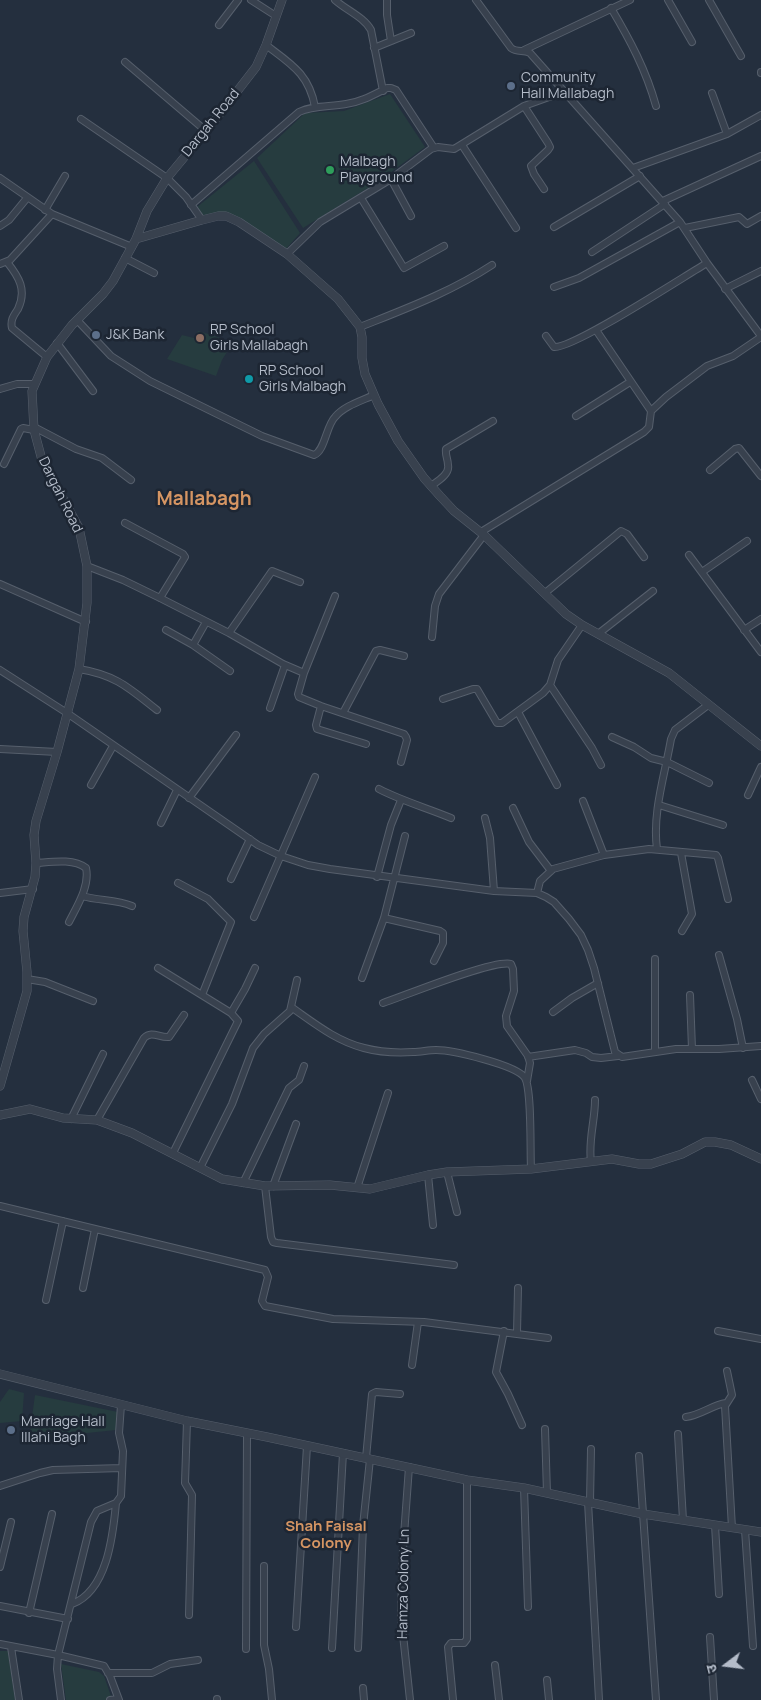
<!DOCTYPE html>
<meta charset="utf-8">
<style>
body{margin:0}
#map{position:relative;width:761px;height:1700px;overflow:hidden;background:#242f3e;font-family:Manrope,"Noto Sans Devanagari",sans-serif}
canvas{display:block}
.north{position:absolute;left:701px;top:1640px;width:50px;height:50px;-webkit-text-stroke:4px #1d2633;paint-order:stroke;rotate:255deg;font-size:14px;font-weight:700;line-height:20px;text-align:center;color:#b4bcc9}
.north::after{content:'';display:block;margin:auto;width:18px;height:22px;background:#b4bcc9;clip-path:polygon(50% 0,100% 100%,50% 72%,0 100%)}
</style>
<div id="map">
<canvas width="761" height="1700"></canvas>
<div class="north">उ</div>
</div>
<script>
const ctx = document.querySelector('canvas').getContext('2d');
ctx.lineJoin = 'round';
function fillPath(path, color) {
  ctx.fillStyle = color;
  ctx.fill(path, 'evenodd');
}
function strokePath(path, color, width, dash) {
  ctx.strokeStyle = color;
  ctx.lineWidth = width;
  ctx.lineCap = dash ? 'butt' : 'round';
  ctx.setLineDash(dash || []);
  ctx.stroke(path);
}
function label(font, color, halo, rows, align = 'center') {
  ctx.font = font + ' Manrope,sans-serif';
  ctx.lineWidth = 5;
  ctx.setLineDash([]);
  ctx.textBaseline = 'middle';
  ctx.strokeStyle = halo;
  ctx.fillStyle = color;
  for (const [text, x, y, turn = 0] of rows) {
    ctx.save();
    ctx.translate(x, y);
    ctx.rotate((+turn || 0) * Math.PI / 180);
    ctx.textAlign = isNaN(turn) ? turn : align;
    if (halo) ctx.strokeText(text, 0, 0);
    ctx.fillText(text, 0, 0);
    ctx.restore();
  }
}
fillPath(new Path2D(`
 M390,94L425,147L379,181L303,228L257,158L305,113L344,111Z
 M254,161L300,233L285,250L238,217L224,213L203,216L197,207Z
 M198,331L215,336L232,344L222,360L216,376L167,359L182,335L194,338Z
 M9,1389L24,1393L22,1421L0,1423V1402Z
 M35,1395L118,1412L116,1430L29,1439Z
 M0,1651H8L15,1700H0Z
 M61,1664L99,1672L104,1676L112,1699L111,1700H66Z`), '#263c3f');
const minor = new Path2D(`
 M251,0L276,16
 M335,0C346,10 364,17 371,30L383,91
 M387,0V15L391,41
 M476,0L511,48C517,53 524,49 530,53L680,222L707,263L761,336
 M668,0L692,42
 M709,0L741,56
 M611,8C630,40 646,70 656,106
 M219,25L238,0
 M266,45C291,64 309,74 315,107
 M374,48L411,33
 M524,50L630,0
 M125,62L206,131
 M761,72V73
 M712,93L727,134
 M524,106L548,143L550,147L548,150L531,166L534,174L544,189
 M81,119L167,178L186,197L202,220
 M462,145L516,228
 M633,168L727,134L761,115
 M0,178L52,214L132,247
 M391,179L411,216
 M361,198L404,268L444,246
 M663,201L761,156
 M191,205L299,112C313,105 330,107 346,104C361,102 373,95 387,88H391L396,90L434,148
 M45,210L65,176
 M0,226L9,220L27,198
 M554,227L640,176
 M685,228L739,217L747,224L761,216
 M592,252L665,204
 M287,254L320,222L391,179L431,149L438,147L454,149L524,106L563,92
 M125,258L154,273
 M7,262C19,277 27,290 18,309C14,315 10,320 12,328L47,357
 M0,264L10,260L52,214
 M554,287L579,278L680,222
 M725,289L761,271
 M77,320L111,356L150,381L262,436L314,455C325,451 326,426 335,417C344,406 361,401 374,395
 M360,327C405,309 451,292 492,265
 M596,330L651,411
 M546,336L554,347C573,349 683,277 707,263
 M57,343L93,391
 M0,389L17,384H34
 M576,416L630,382
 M34,427L76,449L102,458L131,480
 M4,464L21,429L23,428L34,430
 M710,470L735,449L739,448L761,476
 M431,486C438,481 450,474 448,465C448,459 445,455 446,449L493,421
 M125,523L183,554L185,557L160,598
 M481,532L644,432L649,427L651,411L666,397L707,366L733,356L761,337
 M689,555L761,652
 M87,566L123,580L160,598L229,633L283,664L304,673
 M702,572L747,541
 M0,584L86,622
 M545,593L621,531L627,534L644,557
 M335,596L304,673L298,694L299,697L321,706L404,734L406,737L407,740L401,762
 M166,630L193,645L230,671
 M744,630L761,619
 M229,633L272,571L300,582
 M598,634L653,591
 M432,637L435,606L439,594L484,535
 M193,645L206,622
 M79,669C116,675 129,688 157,710
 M0,670L67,713L258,845L281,856L308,865L330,869L494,891L537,893L546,897L554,902L569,919L581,935L588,950L594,968L615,1052L622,1057L676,1049H719L761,1046
 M550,685L592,748L601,765
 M443,699L473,689H477L497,723H502L543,693L550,685L558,660L582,625
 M321,706L316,725L317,729L366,744
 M270,708L285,665
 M518,712L557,785
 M343,713L376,651L380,650L404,656
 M612,737L634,747L651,758L667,762L709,783
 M0,749L57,752
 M91,785L113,746
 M379,789C402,801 427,808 451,818
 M748,795L761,767
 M189,798L236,735
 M583,801L604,855
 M659,805L723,825
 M513,808L529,842L551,871
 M485,818L490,838L494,891
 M161,823L177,790
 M657,849C652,813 665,774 671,739L675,730L708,705
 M681,853L692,914L682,931
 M36,863C51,862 73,858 86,868C90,886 77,906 69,922
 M377,877L391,825L401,800
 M231,879L250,839
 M178,883L208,899L231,922L202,995
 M0,893L33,889
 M537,893L540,881L553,869L604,855L649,849L716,855L718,858L728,899
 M82,896C99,901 116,899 132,906
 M254,917L315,777
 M384,918L440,931L443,933V943L434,961
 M719,955L737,1019L743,1048
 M655,959V1052
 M158,968L231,1013L238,1021L173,1153
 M362,978L384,918L405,836
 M27,979L45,982L93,1001
 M690,995L692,1049
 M383,1003C404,996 494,959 511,964L513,969L514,991L506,1016L507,1026L528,1056L530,1063L527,1081
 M291,1007C314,1023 336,1041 364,1048C379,1052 397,1053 413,1052C421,1052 428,1050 436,1050C452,1050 517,1065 525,1078C532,1090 530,1152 531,1169
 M553,1012L572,998L598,983
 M231,1013L245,989L255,968
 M528,1057L575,1050L586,1053L592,1057L601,1058L618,1056
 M752,1080L761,1099
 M71,1119L103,1054
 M97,1120L144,1038C152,1030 159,1038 169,1037L184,1015
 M591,1162C588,1141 595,1121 595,1100
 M200,1168L232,1104L253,1048L264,1034L290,1011L297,980
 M447,1172L457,1212
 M428,1175L433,1225
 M243,1183L289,1088L299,1080L304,1066
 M265,1186L271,1237L273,1242L277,1243L454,1265
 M273,1186L296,1124
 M357,1188L388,1093
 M0,1206L265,1270L268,1277L262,1301L265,1306L333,1319L424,1322L548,1338
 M83,1288L95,1229
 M46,1300L63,1221
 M504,1331L496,1372L508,1394L522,1425
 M718,1331L761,1339
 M517,1333L518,1288
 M412,1365L418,1322
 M727,1371L732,1395L725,1406L732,1528
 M686,1417C701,1415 712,1405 726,1403
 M187,1421L185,1483L192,1495L189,1615
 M545,1429L547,1493
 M678,1434L683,1520
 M639,1456L656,1700
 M366,1458L372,1394L376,1392L400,1394
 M409,1467L403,1549L401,1616L410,1700
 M0,1486L40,1473L53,1470L122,1468
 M524,1488L528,1607
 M588,1502L599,1700
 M590,1502L591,1449
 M715,1525L719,1594
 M745,1530L753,1646
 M264,1566V1645L269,1669L272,1700
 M0,1567L11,1522
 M72,1604C107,1591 113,1536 116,1503
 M0,1606L68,1619
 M29,1613L52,1514
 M296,1627L307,1446
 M710,1637L714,1700
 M0,1644L58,1655L104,1666L110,1676L119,1700
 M11,1647L19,1700
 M332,1648L343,1453
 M358,1648L363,1526L370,1459
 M246,1649L247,1434
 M495,1665L499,1700
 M108,1673H152L170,1664L198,1660
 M547,1680L549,1700
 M363,1688L364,1700
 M217,1699V1700
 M61,1700L57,1669L58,1655L91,1522L97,1511L116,1503L121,1496L123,1451L119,1433L121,1405
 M110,1700L118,1699
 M453,1700L448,1647L451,1643H464L467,1639V1480`);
const tertiary = new Path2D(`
 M136,239L202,220L218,216H226L239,222L287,254L338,299L360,327L362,337V358L365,374L378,404L398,441L424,478L440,496L454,511L484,535L566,614L582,625L669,673L761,746
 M0,1086L27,991V972L23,931L24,917L35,877L36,863L34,835L36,821L57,752L79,669L87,603V566L79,528L42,460L34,430L32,391L47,357L72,325L103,294L113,281L136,239L147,211L167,178L211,125L256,67L266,45L282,0
 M0,1115L30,1109L63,1118L97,1120L132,1133L222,1179L265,1186L330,1185L370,1189L428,1175L447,1172L531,1169L612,1159L639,1164H651L682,1154L705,1142H715L731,1145L761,1159
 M0,1374L187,1421L267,1437L467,1480L524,1488L643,1514L761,1532`);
strokePath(minor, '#565f6c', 8);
strokePath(tertiary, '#565f6c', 9);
strokePath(minor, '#38414e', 6);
strokePath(tertiary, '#38414e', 8);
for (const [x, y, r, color] of [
 [511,86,5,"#5c6f8a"],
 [330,170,5,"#2e9e5b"],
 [96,335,5,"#5c6f8a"],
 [200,338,5,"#8d6e63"],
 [249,379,5,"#0f9aa8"],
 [11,1430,5,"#5c6f8a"]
]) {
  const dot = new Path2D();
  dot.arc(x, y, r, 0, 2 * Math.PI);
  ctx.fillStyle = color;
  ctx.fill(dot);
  strokePath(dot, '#1d2633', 2);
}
label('14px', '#b4bcc9', '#1d2633', [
 ["Community",521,78],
 ["Hall Mallabagh",521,94],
 ["Malbagh",340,162],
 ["Playground",340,178],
 ["RP School",210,330],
 ["Girls Mallabagh",210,346],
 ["J&K Bank",106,335],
 ["RP School",259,371],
 ["Girls Malbagh",259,387],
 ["Marriage Hall",21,1422],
 ["Illahi Bagh",21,1438]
], 'left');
label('14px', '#b4bcc9', '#1d2633', [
 ["Dargah Road",211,123,-51],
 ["Dargah Road",60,495,64],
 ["Hamza Colony Ln",404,1584,-89]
]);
label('bold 15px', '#d59563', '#1d2633', [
 ["Shah Faisal",326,1527],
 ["Colony",326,1544]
]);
label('bold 19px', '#d59563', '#1d2633', [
 ["Mallabagh",204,500]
]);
</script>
